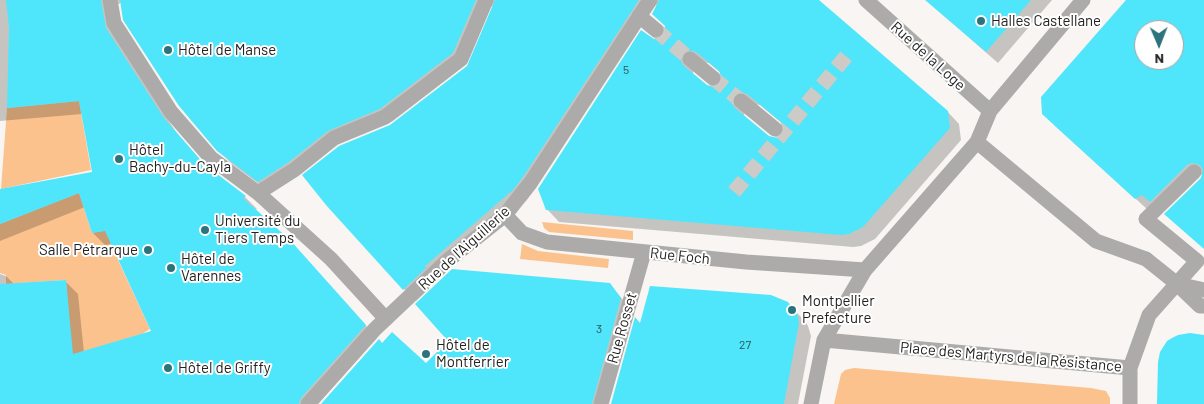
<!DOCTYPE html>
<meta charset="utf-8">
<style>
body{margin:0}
#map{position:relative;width:1204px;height:404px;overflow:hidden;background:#f8f5f2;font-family:Barlow,sans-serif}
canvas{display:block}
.north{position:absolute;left:1134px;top:20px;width:50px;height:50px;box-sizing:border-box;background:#fff;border:1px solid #a7a7a6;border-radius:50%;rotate:179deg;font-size:14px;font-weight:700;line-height:20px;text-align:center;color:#232221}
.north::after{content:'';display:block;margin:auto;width:18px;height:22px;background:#2b737d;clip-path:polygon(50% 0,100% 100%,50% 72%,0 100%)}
</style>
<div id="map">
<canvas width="1204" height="404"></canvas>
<div class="north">N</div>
</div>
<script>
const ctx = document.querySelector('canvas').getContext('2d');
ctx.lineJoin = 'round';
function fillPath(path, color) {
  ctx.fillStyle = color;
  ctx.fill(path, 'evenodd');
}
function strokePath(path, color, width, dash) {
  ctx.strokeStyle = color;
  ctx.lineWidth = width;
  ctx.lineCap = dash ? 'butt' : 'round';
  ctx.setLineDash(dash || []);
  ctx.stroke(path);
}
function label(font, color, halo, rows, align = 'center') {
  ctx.font = font + ' Barlow,sans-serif';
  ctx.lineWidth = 4;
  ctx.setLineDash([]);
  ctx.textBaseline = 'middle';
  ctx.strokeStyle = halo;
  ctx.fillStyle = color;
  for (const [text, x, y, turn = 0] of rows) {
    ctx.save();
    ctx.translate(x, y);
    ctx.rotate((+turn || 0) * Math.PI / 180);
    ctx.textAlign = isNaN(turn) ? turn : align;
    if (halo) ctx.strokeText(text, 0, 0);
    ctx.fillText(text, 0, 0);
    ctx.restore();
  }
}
fillPath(new Path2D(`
 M79,101L91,170L1,189L7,108Z
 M79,193L92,233L108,230L111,245L150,329L142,334L72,355L66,280L6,284V275L0,273V224Z
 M542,222L633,231V240L549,232L544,228Z
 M522,244L538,251L609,259L608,268L520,259Z
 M854,368L1091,388L1106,391L1110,398V404H834L841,374L845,370Z`), '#fbc28e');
fillPath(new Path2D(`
 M0,0H661L660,3L655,6L643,23L535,189L526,201L437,278L438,280L416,301L404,289L391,126L468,67L496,3L490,8L465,65L393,121L341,142L301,174L271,193L231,163L218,150L121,3L116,5L118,41L176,132L208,169L245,197L257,209L255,210L302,254L377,338L318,404H0V274L6,276L15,285L66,282L78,294L84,353L153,332L112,244L105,245L93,233L85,207L0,241V190L93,173L82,114L0,121Z
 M673,0H817L947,111L959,124L961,140L875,239L861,246L853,247L559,222L547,209L654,40H659L664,37ZM700,62L709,63L723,75V80L716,88L706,86L693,75L694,65ZM751,104L760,105L785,126L784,135L779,139L769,138L744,117L745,107Z
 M926,0H1052L998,63Z
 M1128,0H1204V248V173L1147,209L1054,125ZM1144,30H1174V60H1144Z
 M609,284L633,311L607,404H322L383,344L426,365Z
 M787,303L805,321L808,326L811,336L798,404H612L641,324Z`), '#0003');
fillPath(new Path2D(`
 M6,0H101L106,28L164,118L204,164L246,196L243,198L290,240L366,325L301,398L299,404H0V284L66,280L73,354L151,331L105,231L92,233L79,193L0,224V189L92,172L79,101L7,108L9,28Z
 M120,0H476L453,53L380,109L328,131L289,162L258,182L217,151L179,106L123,20Z
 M495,0H639L523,177L514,189L424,267H427L403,290L326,205L302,175L339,146L390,125L467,66Z
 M659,0H819L948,111L950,128L863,227L849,234L841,235L546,210L538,189L641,30L654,39H660L664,36L665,26L652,14ZM687,50L696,52L719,71L722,79L720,84L716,87L707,85L684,66L681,62V57ZM738,92L747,94L781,122L784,130L782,135L778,138L769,136L735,108L732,104V99Z
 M925,0H1031L986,52Z
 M1126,0H1204V249L1164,214L1201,178L1203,170L1200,165L1192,163L1187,165L1150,202L1142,195L1135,199L1042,114L1041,97ZM1144,30H1174V60H1144Z
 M452,269L610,283L621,298L592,404H321L379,339L382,343L392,332L426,363L448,341L415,304Z
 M650,286L771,295L788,302L797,313L799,323L784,404H611L635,317L640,323Z
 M1190,333L1204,335V404H1157L1158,362L1160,352L1167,341L1172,338L1178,335Z`), '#4fe5fa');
strokePath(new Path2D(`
 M656,30L690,59
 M713,78L741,101
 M734,192L848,54`), '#cdcbc8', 15, [15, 8]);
strokePath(new Path2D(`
 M110,0L114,23L171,112L211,158L258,193L331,259L386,319
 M866,0L990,111
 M639,16L656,30
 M690,59L713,78
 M741,101L775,129
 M977,142L1096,241L1146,259
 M258,193L294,170L334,138L385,117L461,59L486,0
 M505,215L522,233L547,242L746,262L865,270
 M824,340L1130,368
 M308,404L375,329L447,261L505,215L531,182L650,0
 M601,404L644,252
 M811,404L824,340L865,270L977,142L990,111L1083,0
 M1130,404V368L1149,315L1197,261L1146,219L1194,172`), '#acabaa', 15);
strokePath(new Path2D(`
 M1146,259L1176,283L1200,306H1204
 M1177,284L1204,290`), '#acabaa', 15);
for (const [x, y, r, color] of [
 [981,21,5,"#2b737d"],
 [168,50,5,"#2b737d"],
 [119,159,5,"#2b737d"],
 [205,230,5,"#2b737d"],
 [148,250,5,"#2b737d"],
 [171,268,5,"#2b737d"],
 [792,310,5,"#2b737d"],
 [426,354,5,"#2b737d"],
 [168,368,5,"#2b737d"]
]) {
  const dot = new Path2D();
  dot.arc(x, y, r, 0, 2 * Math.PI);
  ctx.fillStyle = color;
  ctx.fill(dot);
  strokePath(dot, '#fff', 2);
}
label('12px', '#2e5357', null, [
 ["5",626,70],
 ["3",599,329],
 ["27",745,345]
]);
label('15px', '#232221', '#fff', [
 ["Halles Castellane",991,21],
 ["Hôtel de Manse",178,50],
 ["Hôtel",129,150],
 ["Bachy-du-Cayla",129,167],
 ["Université du",215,221],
 ["Tiers Temps",215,238],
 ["Salle Pétrarque",138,250,"right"],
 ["Hôtel de",181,259],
 ["Varennes",181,276],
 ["Montpellier",802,301],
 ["Prefecture",802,318],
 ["Hôtel de",436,345],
 ["Montferrier",436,362],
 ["Hôtel de Griffy",178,368]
], 'left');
label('15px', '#232221', '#fff', [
 ["Rue de la Loge",928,56,42],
 ["Rue de l'Aiguillerie",464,248,-42],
 ["Rue Foch",680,256,6],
 ["Rue Rosset",622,328,-74],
 ["Place des Martyrs de la Résistance",1011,357,5]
]);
</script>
